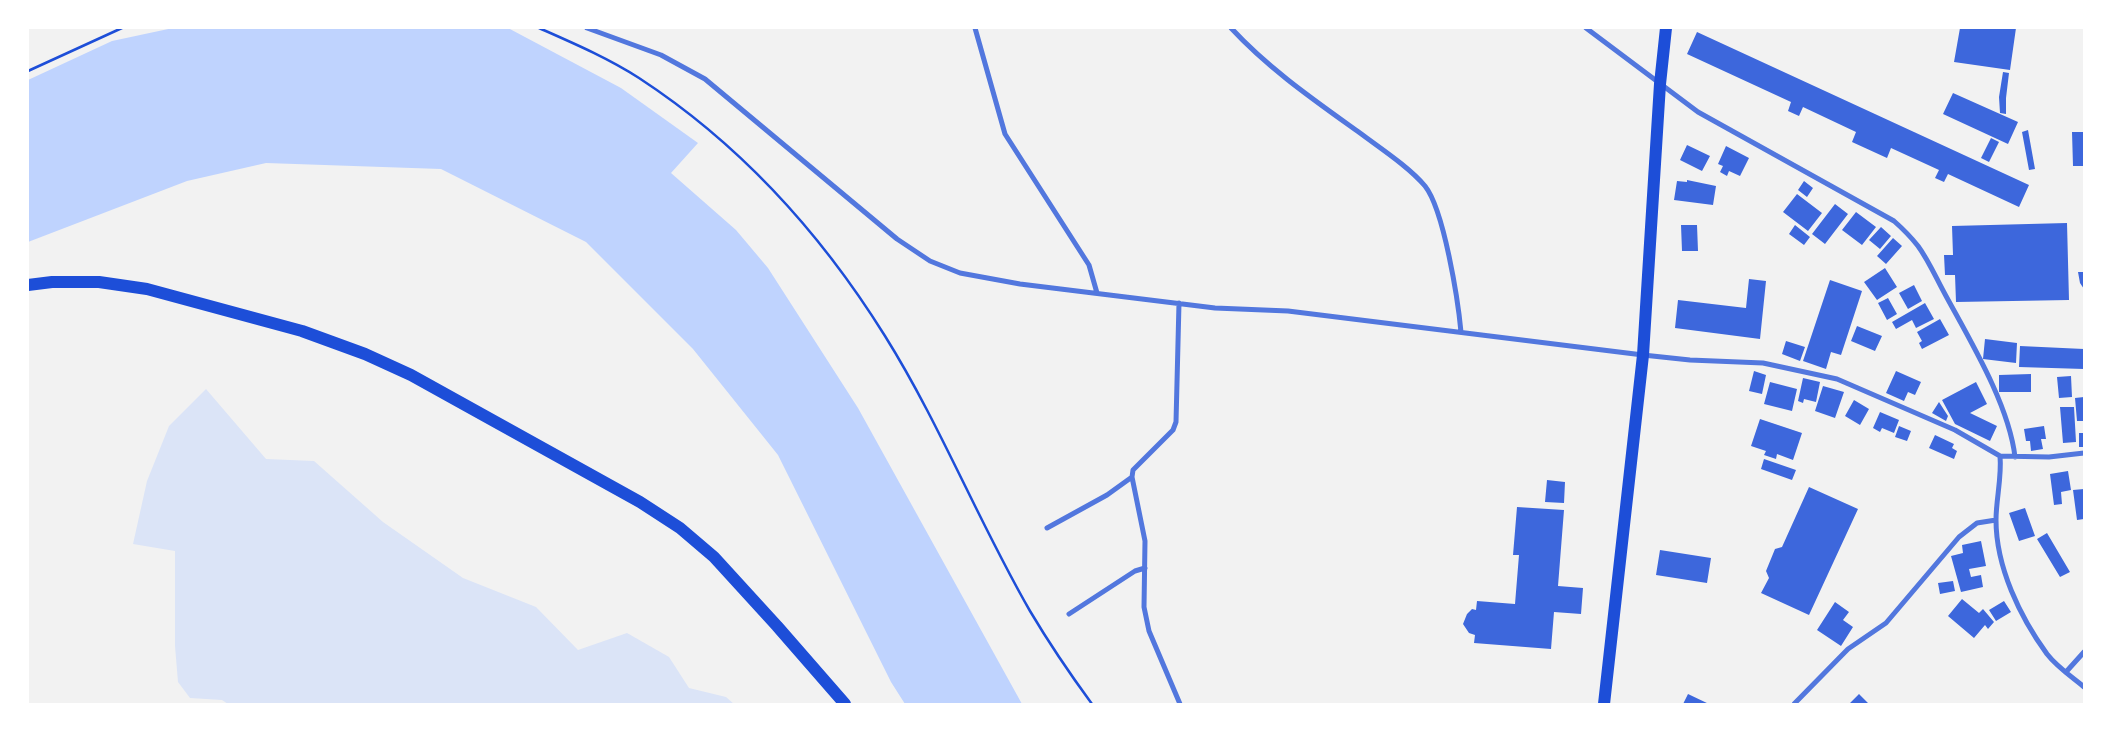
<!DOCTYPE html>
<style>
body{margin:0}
#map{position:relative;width:2112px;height:732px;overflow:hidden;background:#f2f2f2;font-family:"DejaVu Sans",sans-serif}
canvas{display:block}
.frame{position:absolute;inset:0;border:29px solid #fff;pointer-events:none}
</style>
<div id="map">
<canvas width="2112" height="732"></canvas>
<div class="frame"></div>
</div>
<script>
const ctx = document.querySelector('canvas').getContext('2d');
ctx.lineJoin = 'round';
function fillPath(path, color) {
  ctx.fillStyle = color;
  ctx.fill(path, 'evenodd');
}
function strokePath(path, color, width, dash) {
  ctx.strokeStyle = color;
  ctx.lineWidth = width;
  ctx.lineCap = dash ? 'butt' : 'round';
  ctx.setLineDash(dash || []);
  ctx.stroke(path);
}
fillPath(new Path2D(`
 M206,389L266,459L314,461L383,522L463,578L536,607L578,650L627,633L669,657L689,688L726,697L734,704H228L222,700L190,698L178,682L175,646V551L133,544L147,481L169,426Z`), '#dbe4f7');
fillPath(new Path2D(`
 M173,28H508L621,88L698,143L671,173L736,230L768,268L858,408L1022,704H905L891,682L778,455L693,349L586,242L441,169L266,163L187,181L28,242V80L112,41Z`), '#bfd3fe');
fillPath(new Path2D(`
 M1960,28H2016L2010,70L1954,62Z
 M1697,32L2029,185L2019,207L1948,174L1944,182L1935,178L1939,170L1891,148L1887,158L1852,142L1856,132L1803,107L1799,116L1788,111L1791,102L1687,54Z
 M2003,72L2009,73L2006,98V114L2000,113L1999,97Z
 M1953,93L2018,122L2008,144L1943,114Z
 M2028,130L2035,169L2029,170L2022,132Z
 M2072,132H2084V166H2073Z
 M1991,138L1999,142L1989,162L1981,158Z
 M1687,145L1710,156L1702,171L1680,160Z
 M1726,146L1749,158L1740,176L1729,171L1727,176L1720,172L1723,166L1718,164Z
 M1687,180L1716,186L1713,205L1674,200L1677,181L1687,182Z
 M1804,181L1813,188L1807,197L1798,190Z
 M1797,194L1822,213L1808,231L1783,212Z
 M1835,204L1848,214L1825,244L1812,234Z
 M1856,212L1876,227L1862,245L1842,230Z
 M2067,223L2069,300L1956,302L1955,275H1945L1944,255H1953L1952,226Z
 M1681,225H1697L1698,251H1682Z
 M1795,225L1810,237L1804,245L1789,234Z
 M1881,227L1891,236L1880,249L1869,240Z
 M1893,238L1902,246L1886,264L1877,256Z
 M1885,268L1897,287L1877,300L1864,282Z
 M2078,272H2084V289L2080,283Z
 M1749,279L1766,281L1760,339L1675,328L1678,300L1746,308Z
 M1830,280L1862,291L1841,355L1831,352L1826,369L1803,361Z
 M1914,285L1922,301L1908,309L1899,293Z
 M1888,298L1897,314L1887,320L1878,303Z
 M1925,303L1934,319L1916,328L1912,320L1896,329L1892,322Z
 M1940,319L1949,335L1922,349L1919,343L1922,341L1917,332Z
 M1857,326L1882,336L1875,351L1851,341Z
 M1985,339L2017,343L2016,363L1983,359Z
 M1786,341L1805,347L1800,361L1782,354Z
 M2020,346L2084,349V369L2019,367Z
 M1754,371L1766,375L1762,394L1749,391Z
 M1896,371L1921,382L1915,395L1908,392L1904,401L1886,393Z
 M2031,374V392H1999V375Z
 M2071,376L2072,397L2059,398L2057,377Z
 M1803,378L1820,382L1816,402L1804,399L1803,403L1798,401Z
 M1770,382L1797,389L1792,411L1764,404Z
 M1976,382L1987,404L1970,413L1997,426L1990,441L1955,424L1942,400Z
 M1823,386L1844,392L1835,418L1815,411Z
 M2084,397V421H2077L2075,398Z
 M1854,400L1869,409L1860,425L1845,416Z
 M1939,402L1948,416L1946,421L1932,413Z
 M2060,407H2074L2076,442L2063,443Z
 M1880,412L1899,420L1894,433L1882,428L1880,432L1873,428Z
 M1760,419L1802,433L1793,460L1777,454L1776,459L1764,455L1766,451L1751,446Z
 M1899,426L1911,431L1907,441L1895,437Z
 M2044,426L2046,439H2041L2043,449L2031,451L2030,441H2026L2024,429Z
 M2079,433H2084V447H2079Z
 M1935,435L1954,444L1952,448L1957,451L1954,459L1929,448Z
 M1764,459L1796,470L1792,480L1761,469Z
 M2068,471L2071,490L2061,492L2062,504L2054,505L2050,474Z
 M1547,480L1565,482L1564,503L1545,502Z
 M1809,487L1858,509L1809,615L1761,593L1769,578L1766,571L1775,549L1782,547Z
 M2084,489V519L2077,520L2073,490Z
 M1517,507L1564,510L1558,586L1583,588L1581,614L1554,612L1551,649L1474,643L1475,635L1469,633L1463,624L1467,614L1472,609L1476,610L1477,601L1515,604L1519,555H1513Z
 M2025,508L2035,536L2019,541L2009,513Z
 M2047,533L2070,572L2060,577L2037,539Z
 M1981,541L1986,566L1969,569L1971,577L1981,575L1983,587L1961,592L1951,556L1963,553L1962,545Z
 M1660,550L1711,558L1707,583L1656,575Z
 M1953,581L1955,591L1940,594L1938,583Z
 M1962,599L1979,613L1983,609L1994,622L1988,629L1985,625L1974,638L1948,616Z
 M2004,601L2011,612L1996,621L1989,610Z
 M1835,602L1849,612L1843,620L1853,627L1841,646L1817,630Z
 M1688,694L1709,704H1683Z
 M1859,694L1869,704H1849Z`), '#3d67dc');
strokePath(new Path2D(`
 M539,28C573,43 608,58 639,78C740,144 822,235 885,336C940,424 978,521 1030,611C1049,643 1070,674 1092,704
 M28,71L122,28`), '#1d4ed8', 2.5);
strokePath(new Path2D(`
 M587,28L661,55L705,79L897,239L930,261L960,273L1020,284L1215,308L1288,311L1643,355L1690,360L1763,363L1837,379L1955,430L2000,456L2049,457L2084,453
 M975,28L1005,134L1089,265L1097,293
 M1231,28C1269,69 1314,100 1360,133C1380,148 1409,167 1425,186C1444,210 1458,300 1461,332
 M1586,28L1698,112L1894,221C1903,229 1911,237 1918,246C1929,261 1937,280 1946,296C1971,342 2009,405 2015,457
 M1179,303L1176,422L1173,430L1133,470L1132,477L1145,541L1144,607L1149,631L1180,704
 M2000,456C2002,477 1996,499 1996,520C1996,567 2020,617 2047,654C2057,667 2072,677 2084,687
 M1047,528L1107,495L1132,477
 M1069,614L1135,571L1145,568
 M2066,672L2084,652
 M1794,704L1848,649L1886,623L1959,537L1977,523L1996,520`), '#5277de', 5);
strokePath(new Path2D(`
 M28,285L52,282H99L147,289L302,331L365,354L411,375L640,502L680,528L714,557L777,626L845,704
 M1604,704L1643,355L1660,84L1666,28`), '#1d4ed8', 12);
</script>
